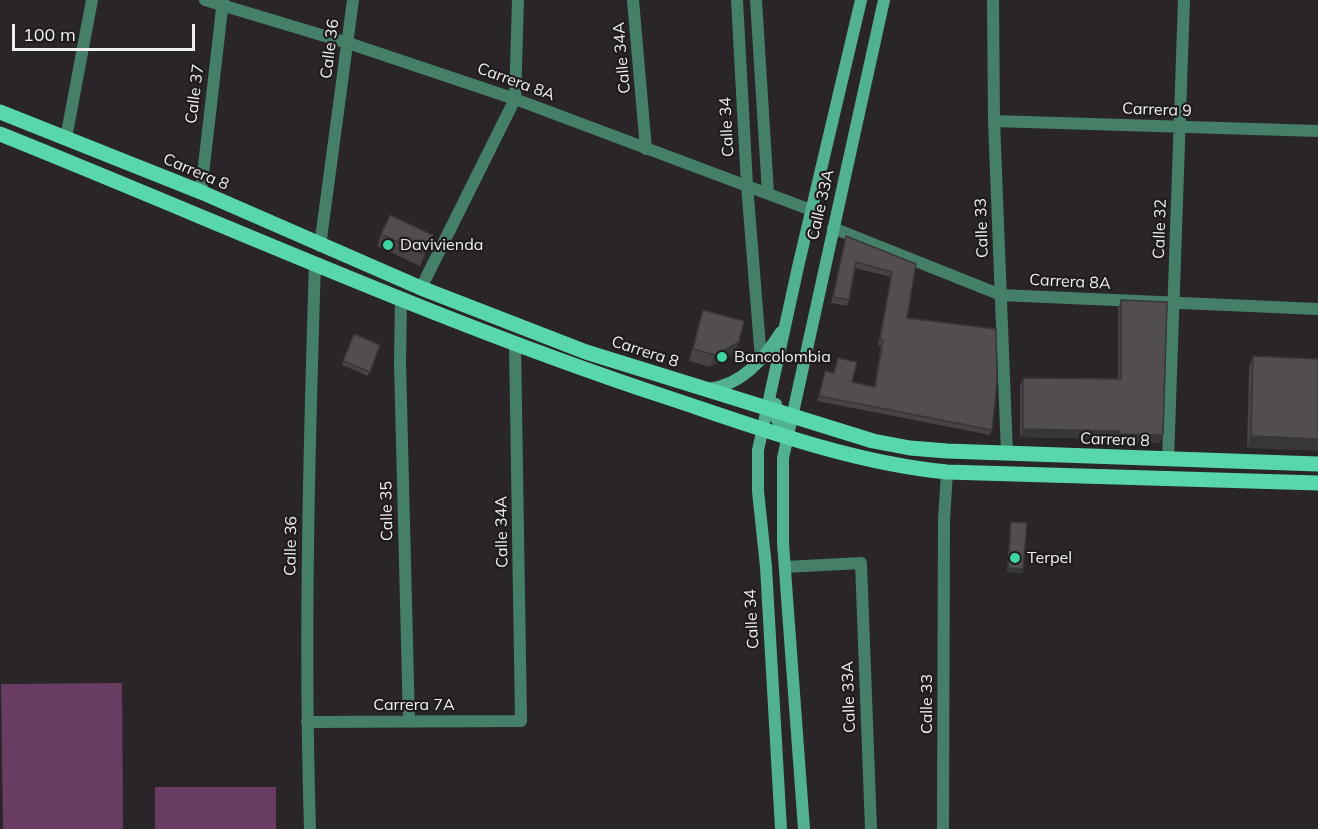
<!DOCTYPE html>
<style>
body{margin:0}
#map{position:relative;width:1318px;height:829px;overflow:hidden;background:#292528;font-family:Mulish,sans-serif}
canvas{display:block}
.scale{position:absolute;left:12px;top:24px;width:183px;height:27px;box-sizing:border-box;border:3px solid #f1eff1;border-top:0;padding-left:8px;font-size:18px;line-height:21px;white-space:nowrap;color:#f1eff1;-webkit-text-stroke:4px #1f1b1e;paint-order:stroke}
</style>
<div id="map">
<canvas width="1318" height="829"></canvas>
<div class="scale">100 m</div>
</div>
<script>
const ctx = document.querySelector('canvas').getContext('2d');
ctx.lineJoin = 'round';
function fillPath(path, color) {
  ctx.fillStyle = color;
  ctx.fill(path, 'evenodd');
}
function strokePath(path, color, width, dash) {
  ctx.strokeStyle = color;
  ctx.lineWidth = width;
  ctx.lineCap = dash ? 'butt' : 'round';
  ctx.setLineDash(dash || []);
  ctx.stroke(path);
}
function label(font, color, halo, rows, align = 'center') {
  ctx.font = font + ' Mulish,sans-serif';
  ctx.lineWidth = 4.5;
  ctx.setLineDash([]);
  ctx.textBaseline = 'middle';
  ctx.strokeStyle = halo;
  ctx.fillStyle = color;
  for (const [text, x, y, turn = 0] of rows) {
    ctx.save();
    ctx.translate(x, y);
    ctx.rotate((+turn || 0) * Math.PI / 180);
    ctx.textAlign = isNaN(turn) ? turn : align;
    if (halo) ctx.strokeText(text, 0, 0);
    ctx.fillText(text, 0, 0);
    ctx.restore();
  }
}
fillPath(new Path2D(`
 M122,683L123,829H3L1,684Z
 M155,787H276V829H155Z`), '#683d61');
strokePath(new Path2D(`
 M205,0L348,43L515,99L811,210
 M633,0L646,149
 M993,0L994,121L1007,454
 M994,121L1318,131
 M66,138L92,0
 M201,192L223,0
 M833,228L1001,295L1318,309
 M320,246L353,0
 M421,288L515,99L518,0
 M401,299L400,363L409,722
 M1168,460L1184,0
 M785,567L861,563L871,829
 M307,722L521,721L515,343
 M310,829C304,640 309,452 315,263
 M943,829L944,520L947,472`), '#467f68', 12);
strokePath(new Path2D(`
 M737,0L747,185L761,359
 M756,0L768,193`), '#467f68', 12);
strokePath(new Path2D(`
 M708,389C742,385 763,360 781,332
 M776,404V418L787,436
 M781,829L766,567L758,491V450L798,267L861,0
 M804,829L783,543V458L884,0`), '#52b18e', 12);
strokePath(new Path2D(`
 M0,112L201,192L421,288L586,352L873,441L910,448L947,451L1318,464
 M0,134C222,223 441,323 669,398C759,428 852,463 947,472L1318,483`), '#58d8aa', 15);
fillPath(new Path2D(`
 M381,234L429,247L420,266L377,246Z
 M846,236L916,264L907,318L992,430L990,435L817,401L825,371L833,373L838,358L852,382L874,387L881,346L878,345L891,277L855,268L849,300L847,306L831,303Z
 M1121,300L1160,443L1117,442V439L1020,437V386L1023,378L1118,379V308Z
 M703,310L739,342L734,354L710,367L689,361L699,322Z
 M354,334L380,345L368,376L342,365Z
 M1253,356L1318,359L1247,448L1249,368Z
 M1011,522L1023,569L1022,573L1007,572L1010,526Z`), '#464245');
fillPath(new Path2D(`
 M433,235L429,247L420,266L424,254Z
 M739,342L734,354L710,367L715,355Z
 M1023,429L1120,431L1117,439L1020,437Z
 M1119,434L1163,435L1160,443L1117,442Z
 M1251,436L1318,439V451L1247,448Z
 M1008,568L1023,569L1022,573L1007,572Z`), '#393638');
const building = new Path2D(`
 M390,215L433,235L424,254L381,234Z
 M846,236L916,264L907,318L996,329L997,383L992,430L819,396L825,371L834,373L838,358L857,362L852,382L875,387L883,340L880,339L892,272L856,262L849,300L833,297Z
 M1121,300L1167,302L1163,435L1119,434L1120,431L1023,429V378L1121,379Z
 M703,310L744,321L739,342L715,355L693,349Z
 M354,334L380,345L370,372L343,361Z
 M1253,356L1318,359V439L1251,436Z
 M1011,522L1027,523L1023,569L1008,568Z`);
fillPath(building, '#514d50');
strokePath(building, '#393638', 1.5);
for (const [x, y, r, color] of [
 [388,245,6,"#3ed4a3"],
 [722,357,6,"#3ed4a3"],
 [1015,558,6,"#3ed4a3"]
]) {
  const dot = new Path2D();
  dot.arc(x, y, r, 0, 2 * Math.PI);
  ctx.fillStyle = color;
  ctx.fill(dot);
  strokePath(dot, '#1f1b1e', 2);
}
label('16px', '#f1eff1', '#1f1b1e', [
 ["Calle 36",330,49,-83],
 ["Calle 34A",622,58,-95],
 ["Carrera 8A",516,82,20],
 ["Calle 37",195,94,-83],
 ["Carrera 9",1157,110,2],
 ["Calle 34",727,127,-93],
 ["Carrera 8",196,172,23],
 ["Calle 33A",821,205,-77],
 ["Calle 33",982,228,-92],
 ["Calle 32",1160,229,-88],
 ["Carrera 8A",1070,282,3],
 ["Carrera 8",645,352,18],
 ["Carrera 8",1115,440,2],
 ["Calle 35",387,511,-91],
 ["Calle 34A",502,532,-91],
 ["Calle 36",291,546,-89],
 ["Calle 34",752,619,-93],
 ["Calle 33A",849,697,-92],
 ["Calle 33",927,704,-90],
 ["Carrera 7A",414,705]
]);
label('16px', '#f1eff1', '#1f1b1e', [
 ["Davivienda",400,245],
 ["Bancolombia",734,357],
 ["Terpel",1027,558]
], 'left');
</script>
